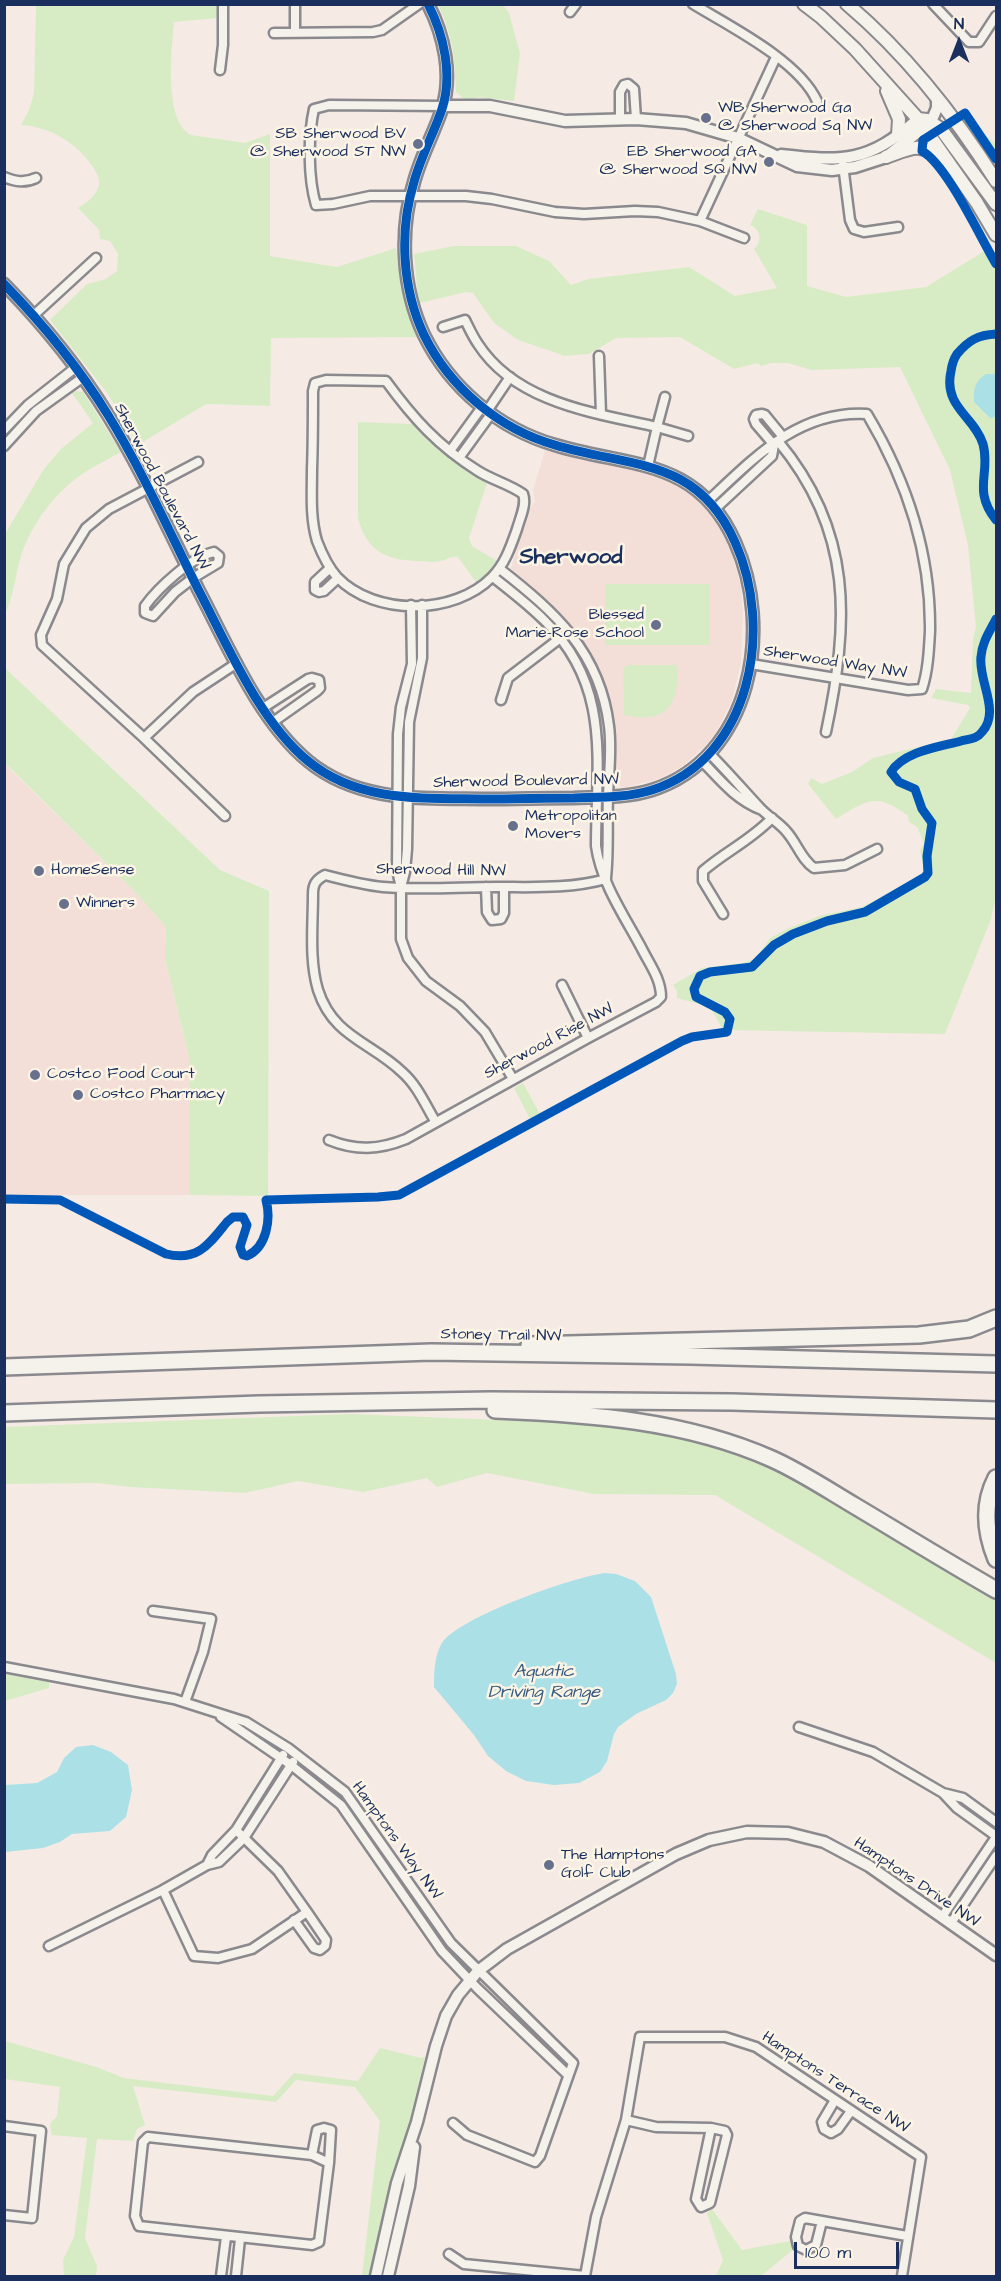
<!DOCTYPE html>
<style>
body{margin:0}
#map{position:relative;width:1001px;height:2281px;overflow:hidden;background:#f5ebe4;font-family:"Architects Daughter",sans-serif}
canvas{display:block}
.frame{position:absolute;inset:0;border:6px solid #1b2f5e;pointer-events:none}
.north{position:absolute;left:929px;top:12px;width:60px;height:60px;-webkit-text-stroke:4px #fcf5e5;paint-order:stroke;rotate:0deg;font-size:16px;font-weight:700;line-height:24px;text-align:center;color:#1b2f5e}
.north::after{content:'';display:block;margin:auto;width:21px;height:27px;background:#1b2f5e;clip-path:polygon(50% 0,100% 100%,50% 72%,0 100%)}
.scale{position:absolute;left:794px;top:2242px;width:105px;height:27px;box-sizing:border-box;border:3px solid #1b2f5e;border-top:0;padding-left:8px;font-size:18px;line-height:21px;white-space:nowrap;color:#1b2f5e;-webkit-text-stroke:4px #fcf5e5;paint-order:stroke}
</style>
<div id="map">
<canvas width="1001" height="2281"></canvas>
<div class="frame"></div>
<div class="north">N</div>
<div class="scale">100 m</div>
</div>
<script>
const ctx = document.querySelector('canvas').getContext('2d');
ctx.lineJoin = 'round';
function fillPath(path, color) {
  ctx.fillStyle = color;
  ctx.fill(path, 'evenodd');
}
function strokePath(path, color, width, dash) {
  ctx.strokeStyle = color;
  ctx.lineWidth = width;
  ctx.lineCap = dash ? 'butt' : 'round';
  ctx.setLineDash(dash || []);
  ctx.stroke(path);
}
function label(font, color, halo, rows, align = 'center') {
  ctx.font = font + ' "Architects Daughter",sans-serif';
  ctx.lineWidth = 5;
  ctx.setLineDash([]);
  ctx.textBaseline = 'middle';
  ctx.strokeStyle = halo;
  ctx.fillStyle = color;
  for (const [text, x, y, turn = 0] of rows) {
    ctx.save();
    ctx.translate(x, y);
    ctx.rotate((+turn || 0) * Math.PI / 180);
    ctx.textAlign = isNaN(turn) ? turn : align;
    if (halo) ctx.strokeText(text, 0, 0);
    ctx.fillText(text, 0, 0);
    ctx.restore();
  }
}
fillPath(new Path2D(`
 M545,450L637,471L673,483L687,491L704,505L729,542L741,587L743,617L741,662L732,700L717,731L708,743L684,765L661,778L627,787H621L617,784L614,779L615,748L611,714L605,688L595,665L576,633L557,610L513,573L511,568L528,512L535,501L533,491Z
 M4,763L136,893L166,927L165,959L190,1061V1195H5Z`), '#f4dfd8');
fillPath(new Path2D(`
 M440,4L503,5L509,13L520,53L514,101L479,97L470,100L464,99L456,92C455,61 453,36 439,7Z
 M36,5H217V18L174,22C172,49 163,120 191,135L245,143L270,134V256L337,267L396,248L401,289L407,300L408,312L417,337L271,338L270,406L206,404L138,445L108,394L50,320L87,284L106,279L117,271L118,254L110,241L100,239L99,230L78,208C87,202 97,196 99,184C100,178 96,172 93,167C76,142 50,127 21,125L29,110L34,93Z
 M966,113L977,128L996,144V165L983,144L961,117Z
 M758,209L807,225V286L846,297L926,287L991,247L996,256V896L991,919L945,1034L723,1030L710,1007L677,998V991L673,985L702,968L743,963L756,958L770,938L787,929L819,916L862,907L925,873L920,851L924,843L917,827L909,822L908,816C876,792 867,800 836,819L808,784L811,778L822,784L852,772L873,758L951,739L970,708L968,705L931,698L936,689L971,693L973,638L976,627L968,545L950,470L900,367L811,370L788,363H771L761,366L758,363L734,369L680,337L616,338L589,354L565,356L518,340L494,323L473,293L466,292L420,303L418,296L414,254L454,246H516L549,261L571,285L588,279L689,267L735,296L777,288L754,249C763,241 760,229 750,225Z
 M76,391L83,392L121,452C109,459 96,465 85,472C55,492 32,523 21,556C15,575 14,596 5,614V534L44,469L61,449L93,423L72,393Z
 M358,422L412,424C434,448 459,466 487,483L469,538L472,546L499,562L478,585L458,557C449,556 448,560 440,561C435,563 427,561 421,561C388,561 367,553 358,518Z
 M605,584H710V645H605Z
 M627,665H677C680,705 666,725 624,715L623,669Z
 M4,667L220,870L269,891L268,1196L190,1195V1061L165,959L166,927L136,893L5,763Z
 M523,1083L541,1116L531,1121L514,1088Z
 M350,1414L600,1424L663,1434L711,1445L779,1472L984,1592L996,1598V1663L715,1495L594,1494L487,1473L437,1487L427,1478L363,1492L298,1481L245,1493L130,1487L98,1483L5,1484L4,1427Z
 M5,1674L49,1682V1688L5,1701Z
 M5,2041L96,2067L124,2078L273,2096L294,2073L358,2081L380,2048L421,2058L425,2057L405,2142L388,2197L371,2276H362L380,2121L355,2087L296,2080L276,2102L133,2086L145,2125L137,2129L133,2141L97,2139L85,2238L97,2266L96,2276H64L63,2260L74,2237L87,2138L52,2135L50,2124L57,2116L60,2087L5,2079Z
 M712,2209L742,2250L790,2241L794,2249L761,2276H716L723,2260L707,2213Z`), '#d7ecc5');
fillPath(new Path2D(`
 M986,374H996V417L990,418L974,402C973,389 975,381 986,374Z
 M605,1573L616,1574L635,1581L651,1597L676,1674L677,1684L673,1693L666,1700L636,1714L618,1727L614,1734L607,1761L600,1772L579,1783L554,1785L526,1781L506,1771L488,1756L474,1735L434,1687C434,1673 434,1656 442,1643C459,1617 573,1577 605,1573Z
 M93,1745L111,1752L128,1765L132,1790L126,1817L110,1831L72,1834L60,1842L43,1848L5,1852V1785L37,1783L57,1772L64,1758L76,1747Z`), '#ace0e7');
const minor = new Path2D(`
 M295,4V33
 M693,4C731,27 799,61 817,101
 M933,4L969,42H979L996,16
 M570,12L576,4
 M274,33L373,32L382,30L419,4
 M220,70L223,45V4
 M444,106L329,105L314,109C308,136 308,178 316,205L333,204L370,196H466L492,199L555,212L584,214L635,211L658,212L700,221L744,238
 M620,119V92L624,85L628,84L634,89L636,119
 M843,165L850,220L854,229L864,232L898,227
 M4,177C16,182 25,183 36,178
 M700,221L776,57
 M34,315L96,258
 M443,327L465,320C469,328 473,337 478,344C516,403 595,413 657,427L665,397
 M599,356L601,414
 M326,380L386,381C413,418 438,446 478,471C492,480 509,484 523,494C527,504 520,518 517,529C511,546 505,564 492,577C455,615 375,617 337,577C328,567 322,554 317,541C310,518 312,493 312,469C313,443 313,417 313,391L315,383Z
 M487,411L510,377
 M4,430L28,405L75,368
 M778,441C854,532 849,623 826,732
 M774,445L756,424L754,419L756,415L762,414L765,415L783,437
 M4,446L36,411L82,378
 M450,451L482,407
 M459,458L491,414
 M198,462L109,509L86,528L64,564L57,599L41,635L42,645L144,738L193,692L237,663
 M648,466L657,427L688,436
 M709,500C755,457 799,410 867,414C907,481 931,552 930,631C929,650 928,671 922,689L908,690L751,664
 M716,508L772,456L774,445
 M214,552L219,556L218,563L193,578L175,592L153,616L145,613V606C158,588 191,557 214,552Z
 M330,568L315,582V590L319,592L324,591L338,578
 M500,569C555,612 600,652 609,726C612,749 609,772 608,795C607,823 609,850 606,878
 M422,605V658L409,722L407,849L405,872L401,887V939L408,958L426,981L460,1006L485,1032L513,1079
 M501,700L508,678L563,636
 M263,708L308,679L312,678L319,680L320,688L317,691L273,722
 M144,738L225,816
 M710,754C728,772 744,791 761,809C769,817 779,823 786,831C797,843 801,859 814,868L845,865L877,849
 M702,761C721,781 736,800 762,810
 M401,887L397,871L398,734L401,707L412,664L411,605
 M486,887L487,912L492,920L501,919L504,913V887
 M723,914L703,881V871C726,851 750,841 772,818
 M562,985L588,1038
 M435,1121C425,1104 417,1085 402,1072C371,1042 333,1037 318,990C309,960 313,925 313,894C313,884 316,880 325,875C344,880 363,885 383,887C420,890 459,887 497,887C534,887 570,889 606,879
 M329,1140C356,1151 379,1150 406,1139L588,1038L656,1002L661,997C661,979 650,965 642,949C625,917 601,883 596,846C596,762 612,687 545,621C529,605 511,591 493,577
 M153,1611L211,1619L203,1652L185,1702
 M4,1667L174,1699L246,1722L288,1748L345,1792L451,1943L573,2063L540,2156L535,2162L467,2135L453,2123
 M221,1717L291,1765L341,1805L442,1951L477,1988L568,2075
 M799,1727L873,1752L943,1793L963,1798L996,1822
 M943,1793L957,1808L996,1836
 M236,1830L278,1871L307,1912L252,1949L218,1958L194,1956L163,1890L207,1865L219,1862L244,1838L293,1762
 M207,1865L212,1855L236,1830L283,1755
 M942,1917L996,1837
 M294,1920L314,1948L320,1950L325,1946L326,1940L307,1912
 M951,1923L996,1856
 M49,1946L163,1890
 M835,2100L822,2122L824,2129L831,2133L838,2129L851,2111
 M626,2120L656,2127L711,2128L725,2131L727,2135L710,2203L701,2207L696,2199L711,2128
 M4,2126L41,2131L32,2218L4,2215
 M312,2155L317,2130L324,2128L331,2130L329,2163L319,2242L312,2245L139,2226L135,2216L143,2142L148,2137L312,2155L329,2163
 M822,2221L816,2245L806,2250L798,2246L796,2237L800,2221L805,2218L907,2236
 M449,2254L464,2264L585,2276
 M221,2276L226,2237
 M236,2276L240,2239
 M585,2276L596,2217L626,2120L640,2037H725L756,2047L921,2157L902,2276`);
const tertiary = new Path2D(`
 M444,106H490L565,121L636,119L686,123L738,138L797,166L832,170L855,167L886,157L931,122L937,108V98
 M781,155C843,162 868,163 918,119
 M4,284C43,324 79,368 108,415C142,470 169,531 198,589C227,644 259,721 308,761C359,803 423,798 486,799C515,799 545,798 574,798C600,797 626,798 652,790C752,758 774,628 735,542C697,457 631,468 555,445C499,429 450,388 424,335C402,288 399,231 414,182C421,156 434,133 442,109C453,75 444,35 428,4
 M376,2276L397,2183L417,2122L436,2046L446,2016L458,1995L478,1971L507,1949L676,1854L709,1840L747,1832L788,1833L824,1842L869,1866L996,1955
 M388,2276L409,2186L414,2147`);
const secondary = new Path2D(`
 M804,4L821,17L855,49L918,119L977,203L996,235
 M847,4C906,54 955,116 996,181
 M887,91L899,119L898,135
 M918,119L927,120L941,129L996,204
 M886,157C911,148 920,141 941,159`);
const motorway = new Path2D(`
 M529,1345L919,1335L969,1329L996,1318
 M4,1367L431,1352L690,1356L996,1364
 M495,1410C590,1414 684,1420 772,1459C801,1472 828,1490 855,1506C902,1534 949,1563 996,1590
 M4,1413L259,1404L490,1400L732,1402L996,1410
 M996,1478C982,1505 985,1532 996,1559`);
strokePath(minor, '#89898e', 13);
strokePath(tertiary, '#89898e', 15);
strokePath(secondary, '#89898e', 16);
strokePath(motorway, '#89898e', 20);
strokePath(minor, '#f5f1eb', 8);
strokePath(tertiary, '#f5f1eb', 10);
strokePath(secondary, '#f5f1eb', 12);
strokePath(motorway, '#f5f1eb', 15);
strokePath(new Path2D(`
 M996,159L965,113L923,140L922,151C947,165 980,237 996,264
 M4,284C43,324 79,368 108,415C142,470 169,531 198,589C227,644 259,721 308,761C359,803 423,798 486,799C515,799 545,798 574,798C600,797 626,798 652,790C752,758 774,628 735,542C697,457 631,468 555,445C499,429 450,388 424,335C402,288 399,231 414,182C421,156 434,133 442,109C453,75 444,35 428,4
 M996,334C978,335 969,340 957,354C953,360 952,364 951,371C943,407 974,416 983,444C991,473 972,490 996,520
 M4,1199L60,1200L166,1254C198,1262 209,1244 227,1222L233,1217H243L247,1225L240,1247L243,1255L247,1256C267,1247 271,1219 266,1200L378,1197L399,1195L682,1041L692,1037L727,1032L730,1019L725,1012L696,997L694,989L700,976L710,972L752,967L774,945L793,934L827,921L865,912L925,877L928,873L927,856L932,823L922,809L915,789L899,782L891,772C904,751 940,747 961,741C969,739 977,739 982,732C1001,711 978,681 981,657C982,642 990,631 996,619`), '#0057b8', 9);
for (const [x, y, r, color] of [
 [706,118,6,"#67718d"],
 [418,144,6,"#67718d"],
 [769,162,6,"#67718d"],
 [656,625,6,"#67718d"],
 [513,826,6,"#67718d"],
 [39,871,6,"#67718d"],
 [64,904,6,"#67718d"],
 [35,1075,6,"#67718d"],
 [78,1095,6,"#67718d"],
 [549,1865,6,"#67718d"]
]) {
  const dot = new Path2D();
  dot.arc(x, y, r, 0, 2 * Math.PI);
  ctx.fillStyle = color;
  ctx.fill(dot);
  strokePath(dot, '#fcf5e5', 2);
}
label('16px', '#1b2f5e', '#fcf5e5', [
 ["WB Sherwood Ga",718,109],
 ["@ Sherwood Sq NW",718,127],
 ["SB Sherwood BV",406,135,"right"],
 ["@ Sherwood ST NW",406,153,"right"],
 ["EB Sherwood GA",757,153,"right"],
 ["@ Sherwood SQ NW",757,171,"right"],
 ["Blessed",644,616,"right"],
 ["Marie-Rose School",644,634,"right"],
 ["Metropolitan",525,817],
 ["Movers",525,835],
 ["HomeSense",51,871],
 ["Winners",76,904],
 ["Costco Food Court",47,1075],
 ["Costco Pharmacy",90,1095],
 ["The Hamptons",561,1856],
 ["Golf Club",561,1874]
], 'left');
label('16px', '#1b2f5e', '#fcf5e5', [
 ["Sherwood Boulevard NW",161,487,62],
 ["Sherwood Way NW",835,663,9],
 ["Sherwood Boulevard NW",526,782,-1],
 ["Sherwood Hill NW",441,871,1],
 ["Sherwood Rise NW",549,1042,-28],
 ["Stoney Trail NW",501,1336,1],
 ["Hamptons Way NW",396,1841,54],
 ["Hamptons Drive NW",916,1883,34],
 ["Hamptons Terrace NW",835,2083,33]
]);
label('italic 18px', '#375a80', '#fcf5e5', [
 ["Aquatic",544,1672],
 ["Driving Range",544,1693]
]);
label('bold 22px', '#1b2f5e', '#fcf5e5', [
 ["Sherwood",571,558]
]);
</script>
